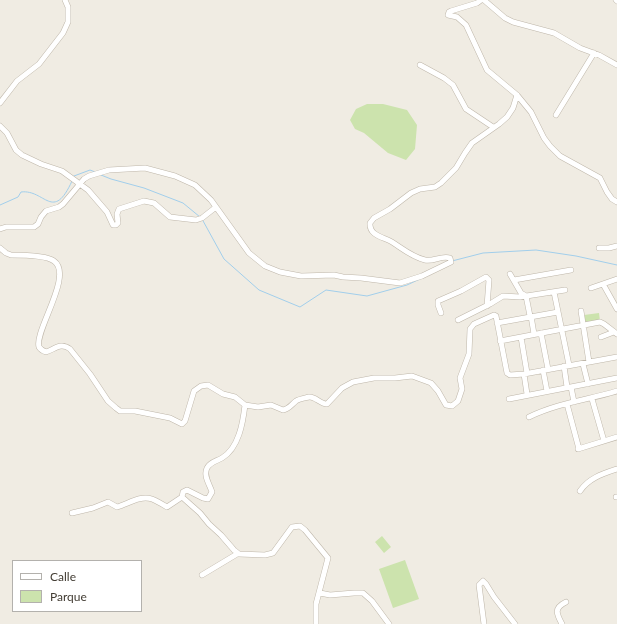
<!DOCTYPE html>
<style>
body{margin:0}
#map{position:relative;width:617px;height:624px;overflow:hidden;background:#f0ece3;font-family:Lato,sans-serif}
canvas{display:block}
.legend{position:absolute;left:12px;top:560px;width:130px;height:52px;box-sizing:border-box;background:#fff;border:1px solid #b3b1ad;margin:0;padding:5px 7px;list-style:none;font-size:12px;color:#423c33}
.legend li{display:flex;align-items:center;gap:8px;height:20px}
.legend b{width:20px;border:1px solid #b3b1ad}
</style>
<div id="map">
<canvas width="617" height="624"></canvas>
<ul class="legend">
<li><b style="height:5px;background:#fff"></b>Calle</li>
<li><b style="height:11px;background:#cce3ad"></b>Parque</li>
</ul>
</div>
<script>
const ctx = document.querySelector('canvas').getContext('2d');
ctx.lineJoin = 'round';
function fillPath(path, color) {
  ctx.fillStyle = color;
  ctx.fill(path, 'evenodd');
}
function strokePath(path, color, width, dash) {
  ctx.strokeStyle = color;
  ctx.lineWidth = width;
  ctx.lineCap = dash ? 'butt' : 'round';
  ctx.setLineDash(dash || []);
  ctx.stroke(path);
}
fillPath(new Path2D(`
 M367,104H383L407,110L417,125L415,149L406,160L388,153L364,133L355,129L350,120L356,109Z
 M599,313L600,321L585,324L584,315Z
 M382,536L391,547L384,553L375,542Z
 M405,560L419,599L393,608L379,569Z`), '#cce3ad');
strokePath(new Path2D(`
 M101,175L111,179L144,188L183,203L200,217
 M74,176L90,170L95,172
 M0,205L18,197L21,192C45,189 53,223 72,181
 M202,219L224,259L259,290L300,307L326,290L367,296L407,285L420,279
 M452,261L483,253L536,250L576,256L617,265`), '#a1ceeb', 1);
const minor = new Path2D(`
 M481,0L477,3L451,11L449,12L448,15L457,17L466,25L487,70L517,95L531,112L544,138L550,146L560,156L600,178L607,192L612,199L617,202
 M484,0L505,18L513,22L554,33L580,48L599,55L617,65
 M616,0L617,1
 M420,65L444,78L453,85L466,109L493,127
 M0,103L17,81L39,64L63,33L68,22V7L65,0
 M556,115L594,53
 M0,126L7,133L16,150L22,155L41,164L62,171L88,190L107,212L113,225H116L118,223L117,214L119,209L144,201L154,203L170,217L196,220L202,218L216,207
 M0,229L6,227H34L38,224L41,217L46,211L59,207L63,204L84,179L89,176L109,170L145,168L175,176L195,185L211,200L249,253L265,266L280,272L301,276L334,275L343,277L361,278L400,283L422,276L451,262L450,258C442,255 433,262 425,260C412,257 403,249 392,242C384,237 369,236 370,223L374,218L390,209L411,193L420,189L435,187L441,183L456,168L465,153L472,143L499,124L507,117L513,108L517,95
 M0,248L6,253L11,255C21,255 46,255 54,261C74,275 34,331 39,347C41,350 43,351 46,352C55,349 61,342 70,349L90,374L108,401L116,408L120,411H135L170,418L182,424L185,421L194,391L201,386L208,385L223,394L235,397L245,405L258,407L271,405L283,410C289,409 291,405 296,401C299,399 305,398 309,397C315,396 320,404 327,404L342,388L353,382L374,378H395L412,376L431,383L438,391L446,405L452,406L458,401L462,389L460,378L469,354L470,329L474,324L494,315L496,316L507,373L510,375L524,374L617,357
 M599,248H609L617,246
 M510,274L521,293L526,296L530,316
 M514,280L571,270
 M603,284L617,309
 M591,288L617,279
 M554,292L569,365
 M581,311L589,362
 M441,313L438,305V301L461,291L486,277L489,280L487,306
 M531,316L534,334
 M458,320L490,304L503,296L520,297L565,290
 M497,323L558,312
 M541,333L548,369
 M521,337L527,373
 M601,337L614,332
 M500,341L600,322L604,324L617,334
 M583,364L588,384
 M564,366L567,387
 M543,370L547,391
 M524,374L527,394
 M571,387L574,402
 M509,399L617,378
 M592,399L604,441
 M567,404L579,449
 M245,405C243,422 239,448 222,458C217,461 210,462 207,468C203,476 210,485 212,492L208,499L203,498L187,490L183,492L182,497L200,513L209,524L221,535L234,550L239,554L265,555L273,553L292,527L300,526L305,530L328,558L316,604V624
 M529,417C558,403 587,400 617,391
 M578,449L617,437
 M580,491C589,478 602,474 617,469
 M616,497H617
 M72,513L93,508L108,502L117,507C128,504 140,495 152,499C157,501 162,504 167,507L182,497
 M202,575L237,554
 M320,593L330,595L354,593H363L372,601L389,624
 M484,624L479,585L483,581L486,584L494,597L515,624
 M562,624C556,613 554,608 566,602`);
strokePath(minor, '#beb6a9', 6);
strokePath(minor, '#fff', 5);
</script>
